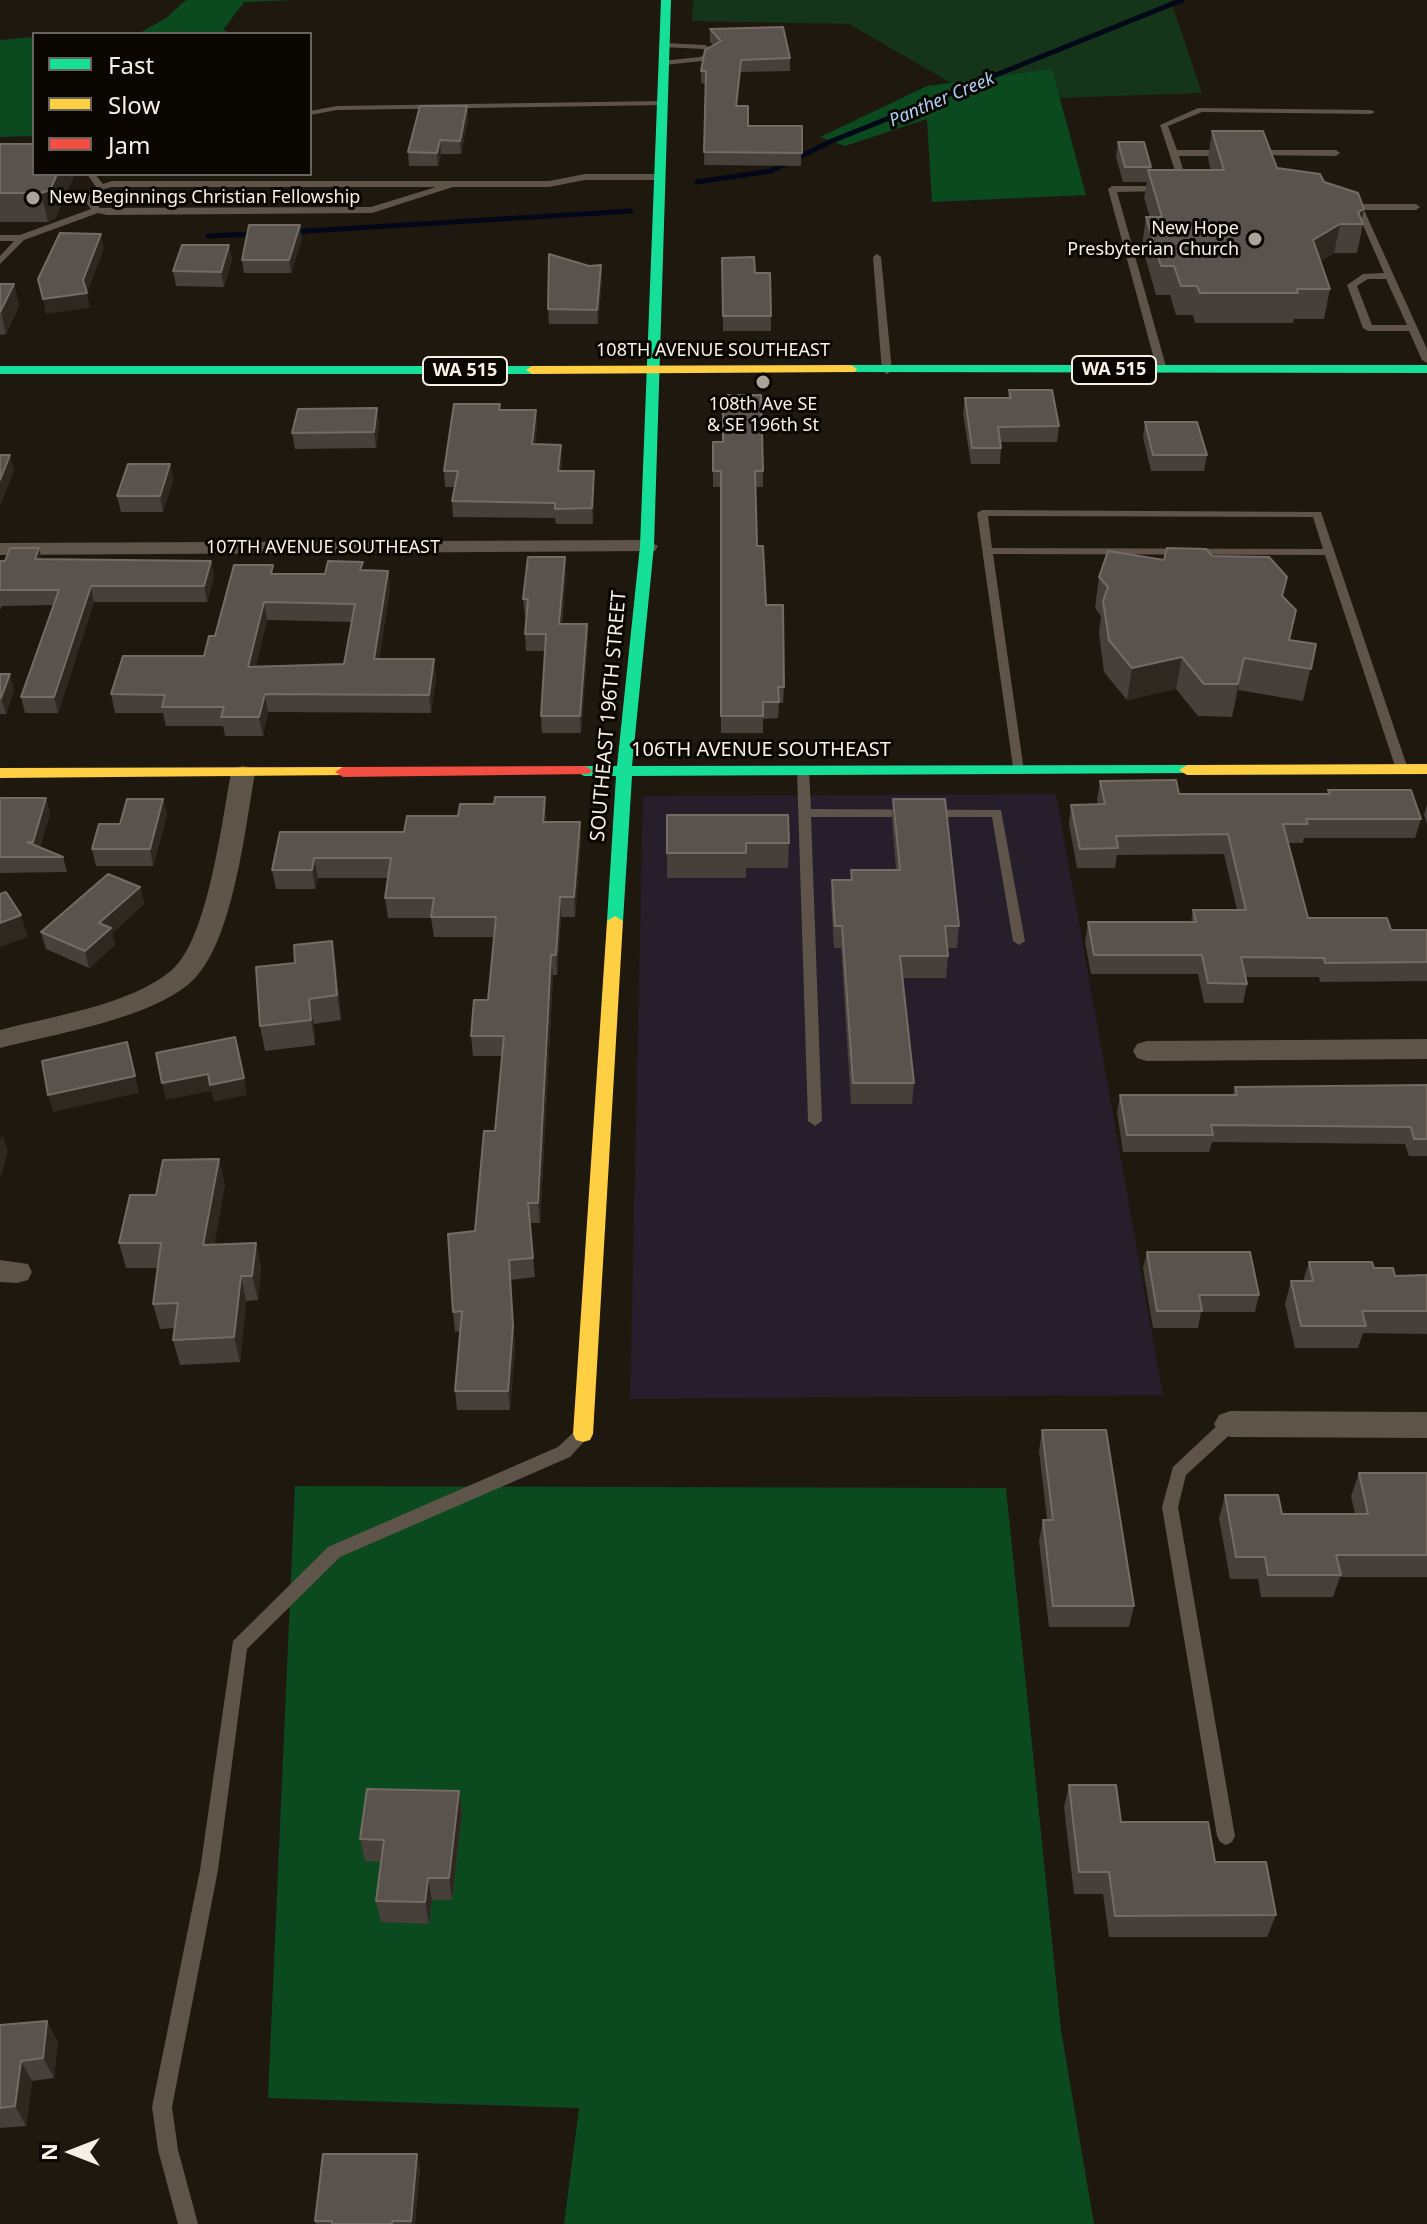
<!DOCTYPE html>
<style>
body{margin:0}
#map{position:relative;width:1427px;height:2224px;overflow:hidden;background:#1f180f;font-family:"Noto Sans",sans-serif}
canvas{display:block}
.legend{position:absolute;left:32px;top:32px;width:280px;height:144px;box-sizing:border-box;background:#0a0602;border:2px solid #69635d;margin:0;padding:10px 14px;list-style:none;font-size:24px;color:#f8efe5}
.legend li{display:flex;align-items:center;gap:16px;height:40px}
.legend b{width:40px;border:2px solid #69635d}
.north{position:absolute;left:32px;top:2112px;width:80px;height:80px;-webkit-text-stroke:6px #0a0602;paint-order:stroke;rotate:270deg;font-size:22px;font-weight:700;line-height:32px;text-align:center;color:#f8efe5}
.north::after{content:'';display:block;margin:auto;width:28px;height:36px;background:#f8efe5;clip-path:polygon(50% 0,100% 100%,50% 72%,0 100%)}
</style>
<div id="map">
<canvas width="1427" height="2224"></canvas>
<ul class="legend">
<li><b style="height:10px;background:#16e098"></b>Fast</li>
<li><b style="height:10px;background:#ffcf43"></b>Slow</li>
<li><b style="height:10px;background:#f24e42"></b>Jam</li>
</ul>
<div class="north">N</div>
</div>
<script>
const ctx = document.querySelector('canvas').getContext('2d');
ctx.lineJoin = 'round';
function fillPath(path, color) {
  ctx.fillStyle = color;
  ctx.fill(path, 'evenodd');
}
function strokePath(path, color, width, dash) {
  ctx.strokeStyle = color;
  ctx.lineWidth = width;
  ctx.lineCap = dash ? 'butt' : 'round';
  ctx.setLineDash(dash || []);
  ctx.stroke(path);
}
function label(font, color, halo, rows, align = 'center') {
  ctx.font = font + ' "Noto Sans",sans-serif';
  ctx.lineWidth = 6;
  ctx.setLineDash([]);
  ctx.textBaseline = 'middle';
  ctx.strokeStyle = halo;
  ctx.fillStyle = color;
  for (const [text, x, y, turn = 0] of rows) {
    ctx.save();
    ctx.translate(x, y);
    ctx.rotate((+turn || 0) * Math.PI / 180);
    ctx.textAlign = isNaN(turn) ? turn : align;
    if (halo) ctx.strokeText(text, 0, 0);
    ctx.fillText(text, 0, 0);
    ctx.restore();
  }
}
fillPath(new Path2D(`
 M1056,794L1163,1395L630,1399L643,796Z`), '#261e2a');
fillPath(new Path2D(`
 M693,0H1174L1171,1L1202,93L1059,98L1051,70L951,83L849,24L692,21Z`), '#143519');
fillPath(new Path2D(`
 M186,0H296L244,2L223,30L233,34H138L166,18Z
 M34,37V136L0,137V40Z
 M1052,69L1086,195L932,202L927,119L845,146L820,137L927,86Z
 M295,1486L1006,1488L1061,2030L1094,2224H564L579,2108L268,2098Z`), '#0b491e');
strokePath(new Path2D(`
 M697,182L771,171L832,141L1182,0
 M291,232L631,211
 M208,236L256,234`), '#030818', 5);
fillPath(new Path2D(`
 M665,43L705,45L718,52L702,61L664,65H661V61L700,57L708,52L703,49L662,47V43Z
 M663,101L667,103L666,105L337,110L310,115V111L337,106Z
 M1198,108L1371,110L1375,112L1371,114L1202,112L1168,126L1177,150H1227L1231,153L1227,156H1179L1188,186L1184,189L1180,186L1160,125Z
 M1255,150H1336L1340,153L1336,156L1252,155V151Z
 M87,174H95L103,184L112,181H549L585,174H660L664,177L660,180H585L549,187H453L372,213L107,215L98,213L24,240L0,264V256L14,241H0V235H20L91,209L84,200L96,187ZM112,187H436L371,207L100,208L93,200L104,189Z
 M1164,186L1167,187V191L1117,192L1167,370L1162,373L1157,370L1108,189L1112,186Z
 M1348,195H1358L1362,204H1416L1420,207L1416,210H1364L1427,349V363L1422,360L1409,331H1368L1363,328L1347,285L1363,274L1384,273L1352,200L1347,197ZM1368,279H1386L1407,325H1372L1357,286Z
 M877,254L881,257L892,371L887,374L882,371L873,257Z
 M982,510L1321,512L1408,769L1402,773L1396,769L1325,555L993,554L1024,771L1022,774H1014L977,513ZM988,516L1313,517L1323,549L992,548Z
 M803,767L809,771L811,809L1001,810L1025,941L1019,945L1013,941L992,817H811L822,1121L815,1126L808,1121L797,771Z
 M1230,1418L1236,1419L1238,1424L1236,1429L1186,1475L1178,1507L1235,1836L1232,1842L1226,1845L1220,1842L1217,1836L1162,1507L1173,1467L1224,1419Z
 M582,1429L588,1430L590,1435L570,1457L340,1557L247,1649L218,1870L172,2107L178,2150L198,2224H178L158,2150L152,2107L200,1870L233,1641L328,1547L558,1447L576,1430Z`), '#5f544a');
fillPath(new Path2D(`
 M647,540L658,546L655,551L0,555V543Z
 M243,766L251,768L255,773C245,828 233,945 191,982C150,1019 54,1034 0,1048V1030C52,1016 131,1005 172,970C208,939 222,820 231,773L235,768Z
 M1427,1039V1059L1147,1061L1137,1058L1133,1051L1137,1044L1147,1041Z
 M0,1260L28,1264L32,1272L28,1280L17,1283L0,1282Z
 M1230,1411L1427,1412V1438L1230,1437L1219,1433L1214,1424L1219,1415Z`), '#5f544a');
fillPath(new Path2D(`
 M661,0H671L654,546L632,766L1187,765L1195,770L1192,773L632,776L623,921L615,926L609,925L607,921L616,776H584L576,771L584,766H617L640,546Z
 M851,365H1427V373L847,372L845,369Z
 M0,366H532L538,370L532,374H0Z`), '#16e098');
fillPath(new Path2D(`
 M851,365L857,369L855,372L532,374L526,370L532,366Z
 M1427,764V774L1187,775L1179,770L1187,765Z
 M343,767L348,769L351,772L348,775L0,778V768Z
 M615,916L623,921L593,1434L590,1440L583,1442L576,1440L573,1434L607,921Z`), '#ffcf43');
fillPath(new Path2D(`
 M584,766L589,768L592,771L589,774L343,777L335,772L343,767Z`), '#f24e42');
fillPath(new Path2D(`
 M710,29L790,58V71L741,72L737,106L748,126H802L801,166L704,165L706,84L701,83V71L713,45L710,42Z
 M467,106L468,119L461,154H441L438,166H409L408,152Z
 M1212,131L1277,168L1324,182L1362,221L1363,224L1357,253H1334L1320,261L1330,289L1324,319H1294L1293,323H1195L1193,315H1176L1170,295H1156L1142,246L1146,217H1150L1144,198L1147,182H1123L1116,157L1118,142L1151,167V170H1211L1208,159Z
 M0,144H34L56,218L48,222H0Z
 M302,238L291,273H244L242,260Z
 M229,245L232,260L224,287L176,286L173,271Z
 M722,258L755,273L771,316V331H723Z
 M601,265L602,280L598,324H549L548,309Z
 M0,284H14L19,306L6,334L0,335Z
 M1009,390L1059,426L1057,442H1000L1001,448L1000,464H971L963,414L965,398H1008Z
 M500,404V410H536L537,426L535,445L562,460L561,471L594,486L593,524H556L555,518L453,517L452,501L455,487H445L444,471Z
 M377,408L379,424L376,448L295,449L292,433Z
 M1145,422L1207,455L1204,471H1151L1143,437Z
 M713,442L763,471V487H756L757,546L766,605L784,687L783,703H779L778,718L763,719V733H721V487H713Z
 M170,464L173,480L163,512H121L117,496Z
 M1212,556L1283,596L1289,640L1316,644L1303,701L1238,690L1232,717L1198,716L1176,689L1127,700L1104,672L1099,633L1101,616L1095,608L1099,577L1164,560Z
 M42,559L211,561L214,577L207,602H94L58,713H25L21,697L53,605L2,606L0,610V561Z
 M364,570L388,571L390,589L379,659L436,677L431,713L268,712L263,736H225L223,726H166L163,713H115L111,694L204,656L215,636L275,574H325ZM267,620L352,622L344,664L256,666Z
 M566,573L562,624H587L588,640L581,733H542L541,716L545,651H526L525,634L526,616H525L523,599Z
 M0,674L14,690L6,714H0Z
 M1100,781L1179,794H1327L1328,790L1421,819L1415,838H1304L1303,843H1288L1308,918L1391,930H1427V981L1320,982L1319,977H1246L1247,984L1243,1003H1204L1198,974H1091L1085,942L1088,922H1191L1193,910H1237L1224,854L1117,855L1115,868H1077L1069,824L1071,805L1098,804L1097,800Z
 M0,798H46L50,814L40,847L63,857L67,872L0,873Z
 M163,799L167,815L153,866H96L92,849L120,824Z
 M893,799L959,926L957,948H947L948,956L946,978H902L914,1083L912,1104H851L841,948H834L831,902L832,880H851V870H896L892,820Z
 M1427,804V824L1424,815Z
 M667,815L789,843L788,868H746V878H667Z
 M546,816V822L581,841L575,917H561L557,975H553L540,1223H530L535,1277L510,1280L515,1346L510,1410H457L455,1391L461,1331L455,1332L453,1312L475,1231L495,1131L502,1056H473L471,1036L488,1000L494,937H434L431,918H388L385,898L388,878H318L315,889H276L272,870L404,832Z
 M140,887L144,904L112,933L115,945L89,968L46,949L41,932Z
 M332,941L336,966L341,1020L314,1024L315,1045L265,1051L260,1026L295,963Z
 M1427,1085V1156H1409L1405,1144L1212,1142L1209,1152H1123L1117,1112L1120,1095H1233L1235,1087Z
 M225,1184L214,1245L256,1243L261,1268L258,1300L246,1301L240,1362L180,1365L173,1340L175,1328L160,1329L153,1304L158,1268H126L119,1243L156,1195Z
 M1147,1252L1259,1295L1255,1312H1201L1198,1328H1153L1143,1268Z
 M1309,1262L1374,1268L1395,1276L1427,1275V1334L1363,1333L1358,1348H1295L1285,1304L1291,1281H1303Z
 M1042,1430L1134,1606L1129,1627H1049L1039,1541L1043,1520H1047L1039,1451Z
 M1359,1473H1427V1577H1340L1333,1597H1261L1258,1579H1230L1219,1518L1225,1495L1282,1514H1355L1351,1496Z
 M1069,1785L1121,1822L1215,1862L1276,1915L1267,1937H1109L1103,1894H1074L1064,1807Z
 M459,1791L462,1813L452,1900H432L429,1924L381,1922L376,1901L381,1862L365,1861L360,1839Z
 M0,2025L58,2042L54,2078L32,2081L26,2126L0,2128Z
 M420,2167L415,2224H316L315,2221Z`), '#473f3a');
fillPath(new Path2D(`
 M741,60V72L736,119V106Z
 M467,106L468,119L461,154L460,141Z
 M440,140L441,154L438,166L437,153Z
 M57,174H75L56,218L48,222L41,193Z
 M1364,209L1361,224L1358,212Z
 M1340,224L1334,253L1308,269L1313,240Z
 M300,225L302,238L291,273L289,260Z
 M101,234L104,249L87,293L90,308L46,314L43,299L83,280Z
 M229,245L232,260L224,287L221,272Z
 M601,265L602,280L598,324L597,310Z
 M14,284L19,306L6,334L1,312Z
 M377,408L379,424L376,448L374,432Z
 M536,410L537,426L533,460L532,444Z
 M561,445L562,460L559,486L558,471Z
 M10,455L14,471L0,506V480Z
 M170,464L173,480L163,512L160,496Z
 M594,471V486L593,524L592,508Z
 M39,548L43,564L35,559Z
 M565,557L566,573L560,640L559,624Z
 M211,561L214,577L207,602L204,586Z
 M388,571L390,589L376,677L374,659Z
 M91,586L94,602L58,713L54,697Z
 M264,602L267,620L252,685L248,667Z
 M587,624L588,640L581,733L580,716Z
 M1182,657L1176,689L1127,700L1132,668Z
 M1244,658L1238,690L1232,717L1238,684Z
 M434,659L436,677L431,713L429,695Z
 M10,674L14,690L6,714L1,698Z
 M265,694L268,712L263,736L259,717Z
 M545,797L546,816L544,841L543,822Z
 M46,798L50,814L37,858L33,842Z
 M163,799L167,815L153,866L150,849Z
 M580,822L581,841L575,917L574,897Z
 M314,858L318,878L315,889L312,870Z
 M140,887L144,904L112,933L115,945L89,968L85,951L99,923Z
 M560,897L561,917L557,975L556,955Z
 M21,915L28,937L0,947V923Z
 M332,941L336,966L341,1020L337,995Z
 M551,955L553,975L540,1223L538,1203Z
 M309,999L314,1024L315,1045L311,1020Z
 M127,1042L139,1093L53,1112L48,1095Z
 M208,1074L244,1078L247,1095L214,1102L211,1091L166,1100L162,1083Z
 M2,1134L8,1151L0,1180V1142Z
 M219,1159L225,1184L210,1270L203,1245Z
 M256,1243L261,1268L258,1300L252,1276Z
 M241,1276L246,1301L240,1362L234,1337Z
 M510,1280L515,1346L510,1410L508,1391Z
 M459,1791L462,1813L452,1900L449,1878Z
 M428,1878L432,1900L429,1924L425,1902Z
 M47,2021L58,2042L54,2078L43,2058Z
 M21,2061L32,2081L26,2126L15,2106Z
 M417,2154L420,2167L415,2224H412L411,2221Z`), '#2f2821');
const building = new Path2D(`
 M783,27L790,58L741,60L736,106H748V126H802V153L704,152L706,71H701L705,50L721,41L710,29Z
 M420,106H467L460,141L440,140L437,153L408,152Z
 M1212,131H1263L1277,168L1320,174L1324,182L1358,193L1364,209L1358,212L1363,224H1340L1313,240L1330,289H1297L1298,293H1200L1197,286H1181L1174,266H1161L1146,217H1162L1148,170H1224Z
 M1118,142H1144L1151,167H1125Z
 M0,144H34V174H57L50,190L41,193H0Z
 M249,225H300L289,260H242Z
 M60,233L101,234L83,280L87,293L43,299L38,279Z
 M182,245H229L221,272L173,271Z
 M549,254L589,266L601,265L597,310L548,309Z
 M754,257L755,273H770L771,316H723L722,258Z
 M0,284H14L0,312Z
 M1009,390H1052L1059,426L998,427L1001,448H972L965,398H1011Z
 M723,395H761L763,471H755L757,546H763L766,605H783L784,687H778L779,702H763V716H721V471H713V442H723Z
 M454,404H500L499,410H536L532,444L561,445L558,471H594L592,508L555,509V503L452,501L458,471H444Z
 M377,408L374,432L292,433L298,409Z
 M1145,422H1197L1207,455H1153Z
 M0,455H10L0,480Z
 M128,464H170L160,496H117Z
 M10,548H39L35,559L211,561L204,586H91L54,697H21L59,590H0V561H5Z
 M1167,548L1206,549L1212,556L1269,557L1287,577L1282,596L1296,610L1289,640L1316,644L1311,669L1244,658L1238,684H1204L1182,657L1132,668L1109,640L1103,601L1108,587L1099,577L1108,551L1164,560Z
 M528,557H565L559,624H587L580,716H541L546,634H525L528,599H523Z
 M328,561L363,562L360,570L388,571L374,659H434L429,695L265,694L259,717H221L224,707H162L165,695L111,694L123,656H204L209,636H215L234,565H273L271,574H325ZM264,602L355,604L344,664L248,667Z
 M0,674H10L1,698H0Z
 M1176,780L1179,794H1330L1328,790H1411L1421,819H1306L1308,824H1283L1308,918H1387L1391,930H1427V962L1325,963L1324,958L1241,957L1247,984L1208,983L1202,955H1094L1088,922H1196L1193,910H1246L1228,834L1116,836L1118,848L1080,849L1071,805L1105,804L1100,781Z
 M495,797H545L543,822H580L574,897H560L556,955H551L538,1203H528L533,1258L509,1260L513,1326L508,1391H455L462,1311L453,1312L448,1234L475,1231L484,1131H495L504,1036H471L474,1000H488L496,917H431L434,898H385L391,858H314L312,870H272L280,832H404L407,816H458L460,804H494Z
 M0,798H46L33,842H27L63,857H0Z
 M127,799H163L150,849H92L99,824H120Z
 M893,799H945L959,926H945L948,956H900L914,1083H853L842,926H835L832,880H852L851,870H900Z
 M667,815H788L789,843H746V853H667Z
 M108,874L140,887L99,923L111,928L85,951L41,932Z
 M6,892L21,915L0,923V894Z
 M332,941L337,995L309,999L311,1020L260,1026L256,967L295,963L294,945Z
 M235,1037L244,1078L210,1085L208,1074L162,1083L156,1053Z
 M127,1042L135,1076L48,1095L42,1061Z
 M1427,1085V1139H1414L1411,1127L1211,1125L1213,1135H1127L1120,1095H1237L1235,1087Z
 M219,1159L203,1245L256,1243L252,1276H241L234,1337L173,1340L178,1303L153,1304L161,1243H119L130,1195H156L163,1160Z
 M1147,1252H1250L1259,1295H1199L1202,1311H1157Z
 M1309,1262H1372L1374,1268H1393L1395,1276L1427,1275V1311H1362L1366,1326H1301L1291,1281H1313Z
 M1042,1430H1106L1134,1606H1053L1043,1520H1053Z
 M1359,1473H1427V1555H1336L1341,1575H1268L1265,1557H1236L1225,1495H1278L1282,1514H1368Z
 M1069,1785H1116L1121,1822H1208L1215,1862H1266L1276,1915L1115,1916L1109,1872H1079Z
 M367,1789L459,1791L449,1878H428L425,1902L376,1901L384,1840L360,1839Z
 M47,2021L43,2058L21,2061L15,2106L0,2108V2025Z
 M323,2154H417L411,2221H392V2224H332V2221H315Z`);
fillPath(building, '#5a524c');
strokePath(building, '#736b64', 2);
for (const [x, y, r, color] of [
 [33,198,8,"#aca49a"],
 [1255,239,8,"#aca49a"],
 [763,382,8,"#aca49a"]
]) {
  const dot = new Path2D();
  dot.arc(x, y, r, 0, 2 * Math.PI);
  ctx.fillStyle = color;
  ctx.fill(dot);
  strokePath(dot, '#0a0602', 3);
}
label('italic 18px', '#abcff3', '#0a0602', [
 ["Panther Creek",942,100,-23]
]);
label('18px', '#f8efe5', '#0a0602', [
 ["New Beginnings Christian Fellowship",49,198],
 ["New Hope",1239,229,"right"],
 ["Presbyterian Church",1239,250,"right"],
 ["108th Ave SE",763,405,"center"],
 ["& SE 196th St",763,426,"center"]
], 'left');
label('18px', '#f8efe5', '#0a0602', [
 ["108TH AVENUE SOUTHEAST",713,351],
 ["107TH AVENUE SOUTHEAST",323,548]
]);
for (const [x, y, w] of [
 [1114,370,84],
 [465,371,84]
]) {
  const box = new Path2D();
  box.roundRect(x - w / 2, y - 14, w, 28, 6);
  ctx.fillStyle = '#0a0602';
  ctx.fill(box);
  strokePath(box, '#f8efe5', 2);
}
label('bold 18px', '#f8efe5', null, [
 ["WA 515",1114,370],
 ["WA 515",465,371]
]);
label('20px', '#f8efe5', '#0a0602', [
 ["SOUTHEAST 196TH STREET",609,716,-85],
 ["106TH AVENUE SOUTHEAST",761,750]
]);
</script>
